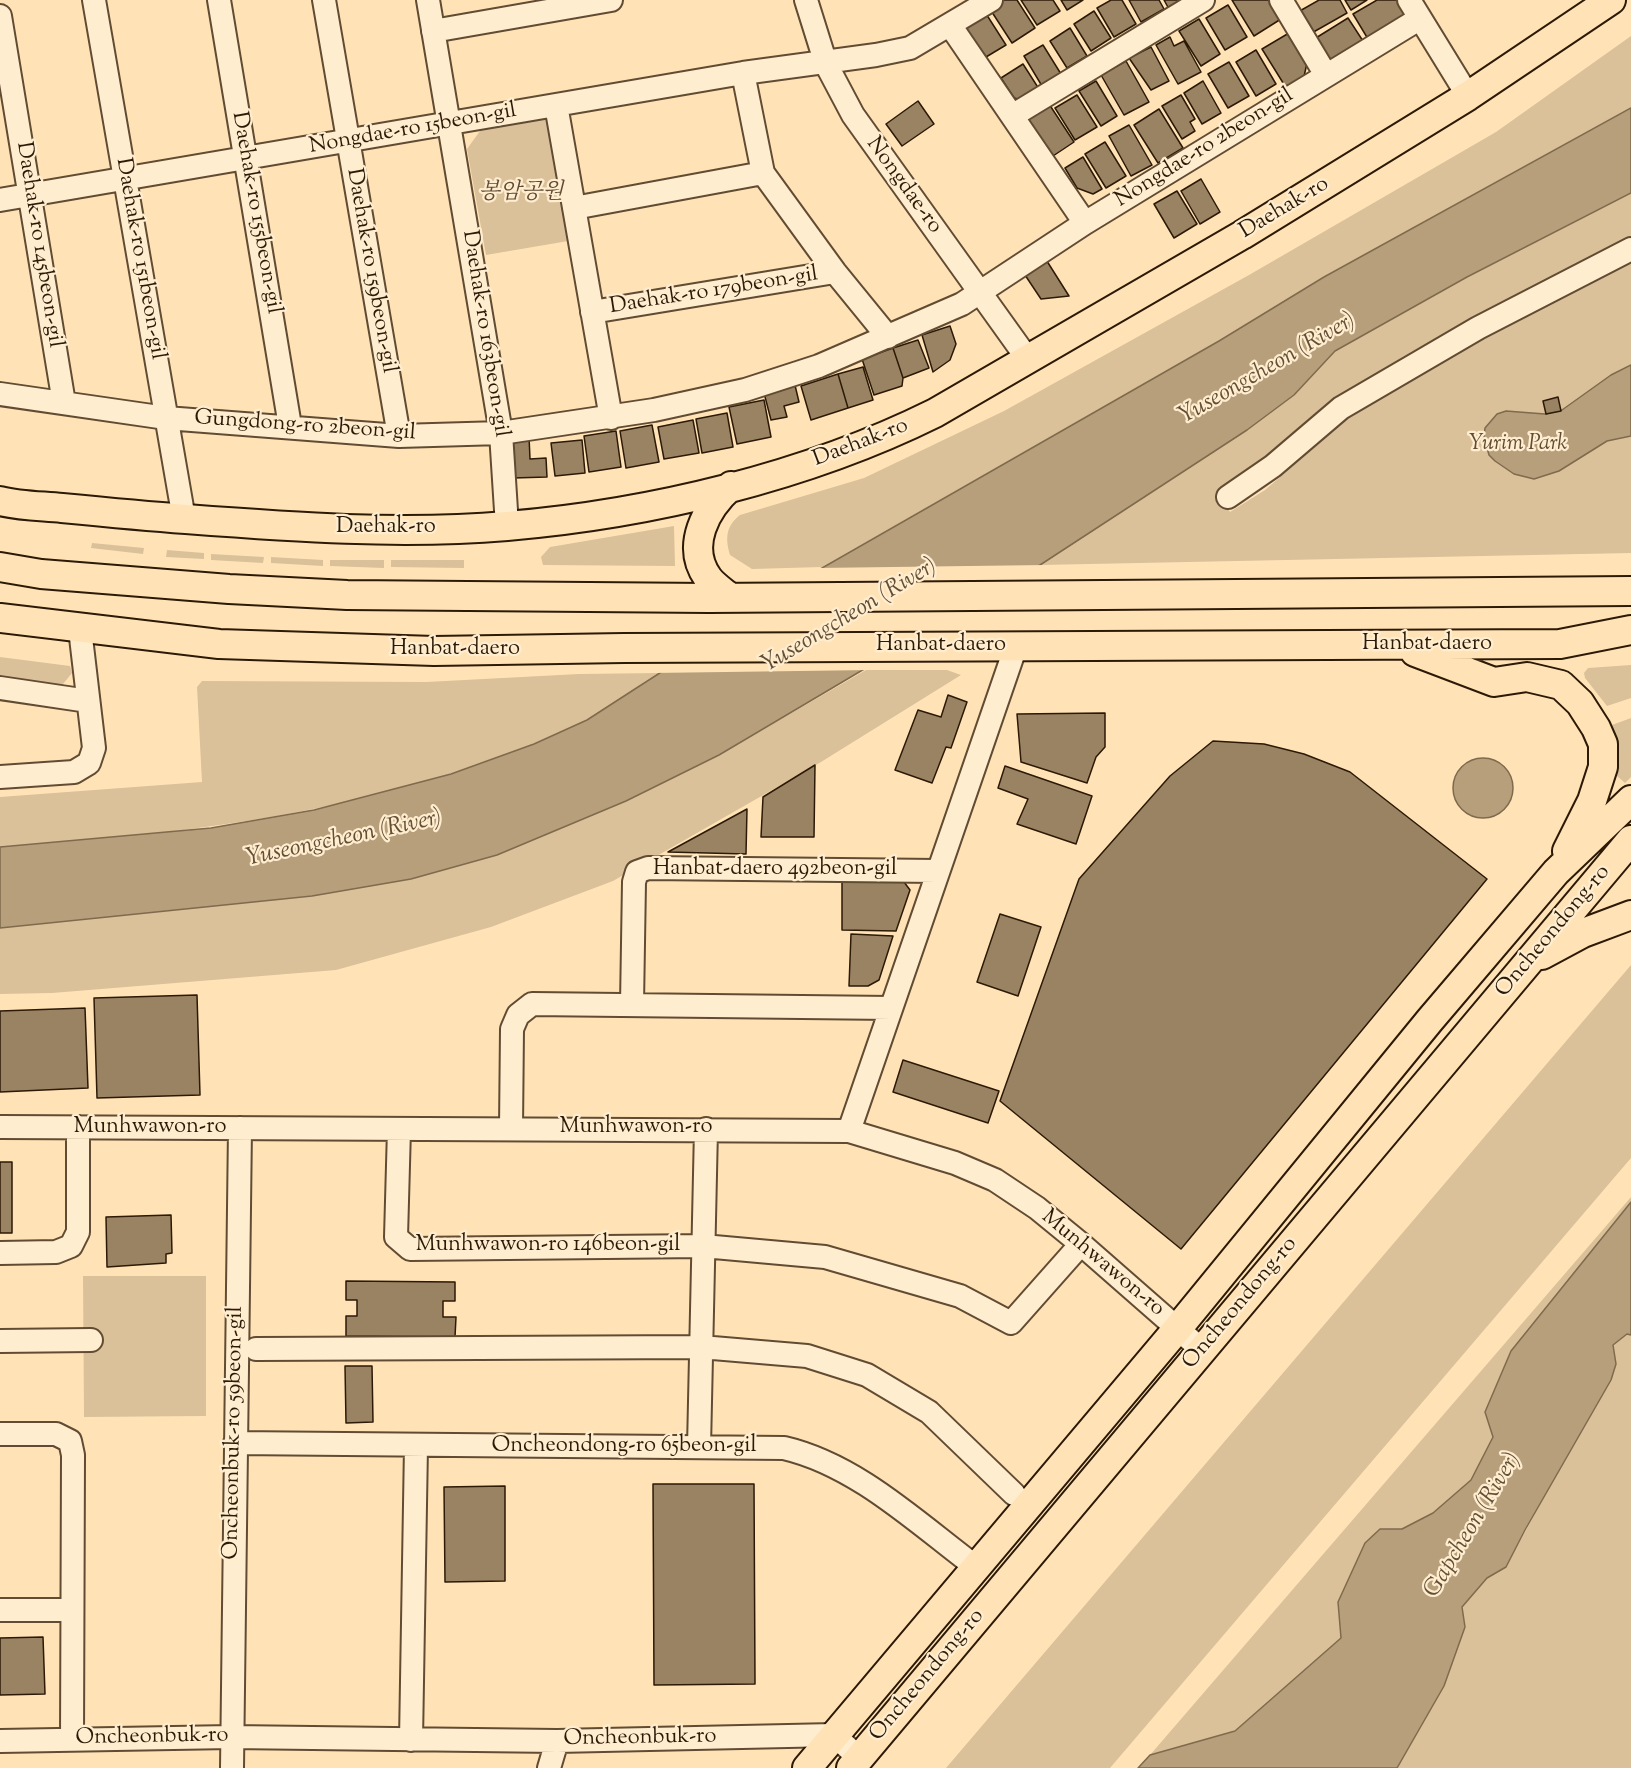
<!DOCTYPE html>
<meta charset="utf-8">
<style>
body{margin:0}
canvas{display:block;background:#ffe3b7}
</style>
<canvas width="1631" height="1768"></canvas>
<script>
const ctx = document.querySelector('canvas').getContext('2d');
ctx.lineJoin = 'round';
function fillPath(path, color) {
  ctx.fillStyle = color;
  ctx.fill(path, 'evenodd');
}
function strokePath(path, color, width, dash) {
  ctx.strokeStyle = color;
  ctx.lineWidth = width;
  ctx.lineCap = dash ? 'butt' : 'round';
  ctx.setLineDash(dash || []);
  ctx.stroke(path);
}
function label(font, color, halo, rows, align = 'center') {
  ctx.font = font + ' "Sorts Mill Goudy","Noto Serif KR",serif';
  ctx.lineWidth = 4.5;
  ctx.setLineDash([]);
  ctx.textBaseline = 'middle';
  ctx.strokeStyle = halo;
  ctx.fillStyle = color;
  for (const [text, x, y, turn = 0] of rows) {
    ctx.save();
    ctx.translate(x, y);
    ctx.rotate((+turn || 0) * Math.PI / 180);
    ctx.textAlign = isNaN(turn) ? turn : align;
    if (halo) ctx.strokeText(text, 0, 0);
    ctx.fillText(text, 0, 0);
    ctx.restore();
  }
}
fillPath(new Path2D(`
 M1631,36V108L1324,277L1219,341L822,567L752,569L730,555C725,538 726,526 740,515L864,478L1004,411L1249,275L1496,132Z
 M544,114L553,120L574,240L486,255L467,149L485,124Z
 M1631,193V240L1500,304L1411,352L1341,396L1259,464L1217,490L1230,512L1265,490L1349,418L1490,333L1631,261V553L1040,565L1247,430L1294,395L1335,351L1467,277Z
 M674,526L675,566L543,565L541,557L550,547Z
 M92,543L144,548L143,554L91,548Z
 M167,550L204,553V559L166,557Z
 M211,554L264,557L263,563L211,560Z
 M271,557L323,560V566L271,563Z
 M330,560H384V568L330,566Z
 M391,560H464V568L391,567Z
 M0,657L70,666L72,673L63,684L54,686L0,678Z
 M1631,665V698L1607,706L1585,678L1584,673L1588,668Z
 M866,670H947L961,675L821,762L613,881L491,927L336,970L52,993L0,994V928L312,896L497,855L626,801L719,755Z
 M658,673C634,688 611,707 586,721C556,737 522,748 490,760C332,818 167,835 0,847V797L202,782L197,687L202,681L426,682L579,674Z
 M1631,718V777L1625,783L1616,775L1618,753L1612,725Z
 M1631,965V1158L1110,1768H946Z
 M1631,1197V1202L1511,1351L1485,1411L1493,1437L1471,1480L1433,1513L1402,1529H1380L1338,1602L1341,1638L1235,1731L1150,1755Z
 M83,1276H206V1416L84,1417Z
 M1628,1334L1631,1335V1768H1397L1444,1686L1465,1627L1462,1607L1487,1578L1506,1567L1616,1364L1613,1345Z`), '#dbc199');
const water = new Path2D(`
 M1631,108V193L1467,277L1335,351L1294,395L1247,430L1040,565L719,755L626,801L497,855L411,879L312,896L0,928V847L211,828L314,810L451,774L534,744L587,720L822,568L1219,341L1324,277Z
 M1631,365V436L1607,441L1559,471L1534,479L1514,474L1495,461L1489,455L1484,437L1485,428L1497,414L1506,411L1545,414L1562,410L1611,375Z
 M1453 788a30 30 0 1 1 60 0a30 30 0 1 1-60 0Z
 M1631,1202V1335L1627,1334L1613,1345L1616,1364L1611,1380L1525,1530L1506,1567L1487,1578L1462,1607L1465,1627L1444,1686L1397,1768H1138L1150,1755L1235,1731L1341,1638L1338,1602L1365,1543L1380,1529H1402L1433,1513L1471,1480L1493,1437L1485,1412L1511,1351Z`);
fillPath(water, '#b79f7b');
strokePath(water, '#7f6a4d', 1.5);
fillPath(new Path2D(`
 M1045,565L872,670L652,673L816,568Z`), '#ffe3b7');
const building = new Path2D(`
 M998,0H1017L1035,28L1012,43L988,6Z
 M1021,0H1053L1060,11L1037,25Z
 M1061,0H1083L1067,10Z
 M1111,0H1122L1136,24L1114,37L1097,8Z
 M1129,0H1159L1164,9L1141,22Z
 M1164,0H1190L1170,11Z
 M1232,0H1270L1281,19L1254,36Z
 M1319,0H1340L1347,13L1310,34L1298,12Z
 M1345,0H1367L1351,10Z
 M1377,0H1405L1409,8L1403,18L1368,39L1353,14Z
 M1228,5L1247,37L1225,50L1206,18Z
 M983,9L1006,45L981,60L964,33L966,20Z
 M1094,11L1111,38L1091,51L1074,24Z
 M1348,18L1363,41L1325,65L1311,41Z
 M1199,19L1220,54L1201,66L1179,31Z
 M1070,28L1087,56L1067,68L1050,41Z
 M1289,33L1307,63L1303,81L1285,86L1262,49Z
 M1170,37L1174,46L1184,41L1201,72L1178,84L1156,45Z
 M1043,45L1061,74L1042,86L1024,56Z
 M1151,47L1169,81L1151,90L1129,58Z
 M1256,50L1276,84L1256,96L1236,62Z
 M1126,61L1149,102L1124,115L1101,75Z
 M1229,62L1249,96L1228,108L1208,74Z
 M1023,64L1039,89L1022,100L1014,98L1001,78Z
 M1096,81L1117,116L1101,126L1079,91Z
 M1203,81L1221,113L1202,124L1184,93Z
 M1077,95L1097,127L1075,140L1055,108Z
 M1181,95L1195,119L1190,122L1195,131L1182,139L1162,106Z
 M918,101L934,124L902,146L886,124Z
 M1049,104L1074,142L1053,156L1028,119Z
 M1159,109L1183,148L1158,163L1134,125Z
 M1129,125L1152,165L1131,176L1109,136Z
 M1105,142L1126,176L1106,188L1085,154Z
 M1083,157L1102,189L1093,194L1077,188L1065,168Z
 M1201,179L1220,212L1200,224L1181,191Z
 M1177,191L1197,224L1174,238L1154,204Z
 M1045,258L1069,296L1041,299L1023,272Z
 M950,326L956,344L950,360L933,372L922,335Z
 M918,340L929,368L903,378L893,348Z
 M893,348L903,378L902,386L874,395L862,359Z
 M863,367L873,400L848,408L838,374Z
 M838,374L848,408L811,420L801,386Z
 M794,381L799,402L784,406L787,417L771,420L763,389Z
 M1558,397L1561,411L1546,414L1543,401Z
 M764,400L771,437L737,444L729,407Z
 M727,413L733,447L702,453L696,419Z
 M693,420L699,453L664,459L658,427Z
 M652,425L659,462L626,468L620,431Z
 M616,431L621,467L589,472L584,436Z
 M518,436H529L530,459L546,458L547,477L513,478L511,444Z
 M582,440L585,473L555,476L551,443Z
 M948,695L967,702L951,748L946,747L932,783L895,770L918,710L941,717Z
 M1105,713V747L1096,757L1087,783L1021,762L1017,714Z
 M1213,741L1264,744L1304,754L1350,772L1487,879L1181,1249L1000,1101L1079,879L1170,776Z
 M815,765L814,837H761L763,797Z
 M1005,766L1092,796L1076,844L1017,824L1028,799L998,788Z
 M747,809L746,854L668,852Z
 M842,882H904L910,890L896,931L842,930Z
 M1000,914L1041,927L1018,996L977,982Z
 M851,934L893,936L879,980L868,986H849Z
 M197,995L200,1095L97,1098L94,998Z
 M85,1008L88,1088L0,1092V1011Z
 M903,1060L999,1091L988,1123L893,1092Z
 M0,1162H12V1233H0Z
 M171,1215L172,1253L166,1254V1263L107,1267L106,1217Z
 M346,1281L455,1282V1301H443V1317H456L455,1337L346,1336V1316H357V1300H346Z
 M345,1366H372L373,1422L346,1423Z
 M653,1484H754L755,1684L654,1685Z
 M505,1486V1581L445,1582L444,1487Z
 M43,1637L45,1694L0,1695V1638Z`);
fillPath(building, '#9a8363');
strokePath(building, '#2c1a07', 1.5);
const minor = new Path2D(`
 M94,0L184,519
 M219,0L290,426
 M324,0L399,436
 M428,0L501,433L507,526
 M806,0L826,64L853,115L1027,358
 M1281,0L1326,75
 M1409,0L1468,96
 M0,16L64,403
 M950,25L1085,223
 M433,31L611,0
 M743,73L763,173L835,272L888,337
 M556,105L611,418
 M1012,116L1203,0
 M0,200L743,73L876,55L910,48L991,0
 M574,208L763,173
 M592,312L835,272
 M0,394L166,418L399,436L501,433L654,410L745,390L819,366L962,304L1085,223L1419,19
 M1228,497L1273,466L1341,408L1478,328L1631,249
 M0,688L88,701
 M0,777L74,772L89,763L94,748L80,629
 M632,1004L634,882L637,872L648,868L937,871
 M0,1127L849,1131L955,1163L995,1180L1037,1208L1081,1244L1202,1350
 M511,1128L512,1029L518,1015L532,1004L891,1008
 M399,1129L396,1237L410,1249L703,1246L825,1257L960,1296L1011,1323L1081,1244
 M849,1131L1016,646
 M0,1253L56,1252L71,1246L78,1232V1127
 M0,1341L91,1340
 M256,1349L701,1347L807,1356L867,1375L929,1412L1014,1494
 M0,1434H56L70,1441L73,1455L72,1739
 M235,1443L784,1448C857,1465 917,1523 976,1567
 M699,1447L706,1129
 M0,1610H72
 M411,1740L416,1446
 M0,1741L231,1737L557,1741L834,1735L859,1758
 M232,1768L240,1128
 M549,1768L557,1741`);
const major = new Path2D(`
 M0,501C20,506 42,506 62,508C103,512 145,516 186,519C292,527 400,535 507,526C650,514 806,477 935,413L1242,235L1468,96L1611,0
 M0,567L41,574L229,589L347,595L709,598L1631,591
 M729,597C722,591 713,585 708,578C685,546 706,508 731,486
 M0,618L219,644L434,651L624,648L1560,644L1631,630
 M1415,652L1494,682L1527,677L1561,685L1580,703L1596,728L1603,744V767L1592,801L1567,851
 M1542,955L1583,933L1631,915
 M807,1768L1178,1328L1430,1020L1556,872L1631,800
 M851,1768L1631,840`);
strokePath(minor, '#614c33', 26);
strokePath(major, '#2c1a07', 32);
strokePath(minor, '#ffedd0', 22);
strokePath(major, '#ffe3b7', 28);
label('22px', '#2c1a07', '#ffedd0', [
 ["Nongdae-ro 15beon-gil",413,130,-10],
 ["Nongdae-ro 2beon-gil",1205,149,-32],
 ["Nongdae-ro",903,186,54],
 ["Daehak-ro",1285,209,-31],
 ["Daehak-ro 155beon-gil",255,213,80],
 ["Daehak-ro 145beon-gil",38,245,81],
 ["Daehak-ro 151beon-gil",139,259,80],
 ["Daehak-ro 159beon-gil",370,271,80],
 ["Daehak-ro 179beon-gil",714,292,-9],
 ["Daehak-ro 163beon-gil",484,334,81],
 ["Gungdong-ro 2beon-gil",305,427,4],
 ["Daehak-ro",861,444,-21],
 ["Daehak-ro",386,528],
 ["Hanbat-daero",1427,645],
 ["Hanbat-daero",941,646],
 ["Hanbat-daero",455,650],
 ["Hanbat-daero 492beon-gil",775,870],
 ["Oncheondong-ro",1554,932,-50],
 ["Munhwawon-ro",150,1128],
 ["Munhwawon-ro",636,1128],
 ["Munhwawon-ro 146beon-gil",548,1246],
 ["Munhwawon-ro",1102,1264,40],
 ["Oncheondong-ro",1241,1304,-50],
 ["Oncheonbuk-ro 59beon-gil",235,1433,-89],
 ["Oncheondong-ro 65beon-gil",624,1447],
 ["Oncheondong-ro",928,1676,-50],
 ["Oncheonbuk-ro",152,1738,-1],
 ["Oncheonbuk-ro",640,1739,-1]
]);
label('italic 22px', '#614c33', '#ffedd0', [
 ["봉암공원",521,194],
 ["Yurim Park",1518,445]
]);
label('italic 24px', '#644f35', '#ffedd0', [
 ["Yuseongcheon (River)",1268,370,-30],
 ["Yuseongcheon (River)",850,617,-31],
 ["Yuseongcheon (River)",344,840,-12],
 ["Gapcheon (River)",1474,1526,-59]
]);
</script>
